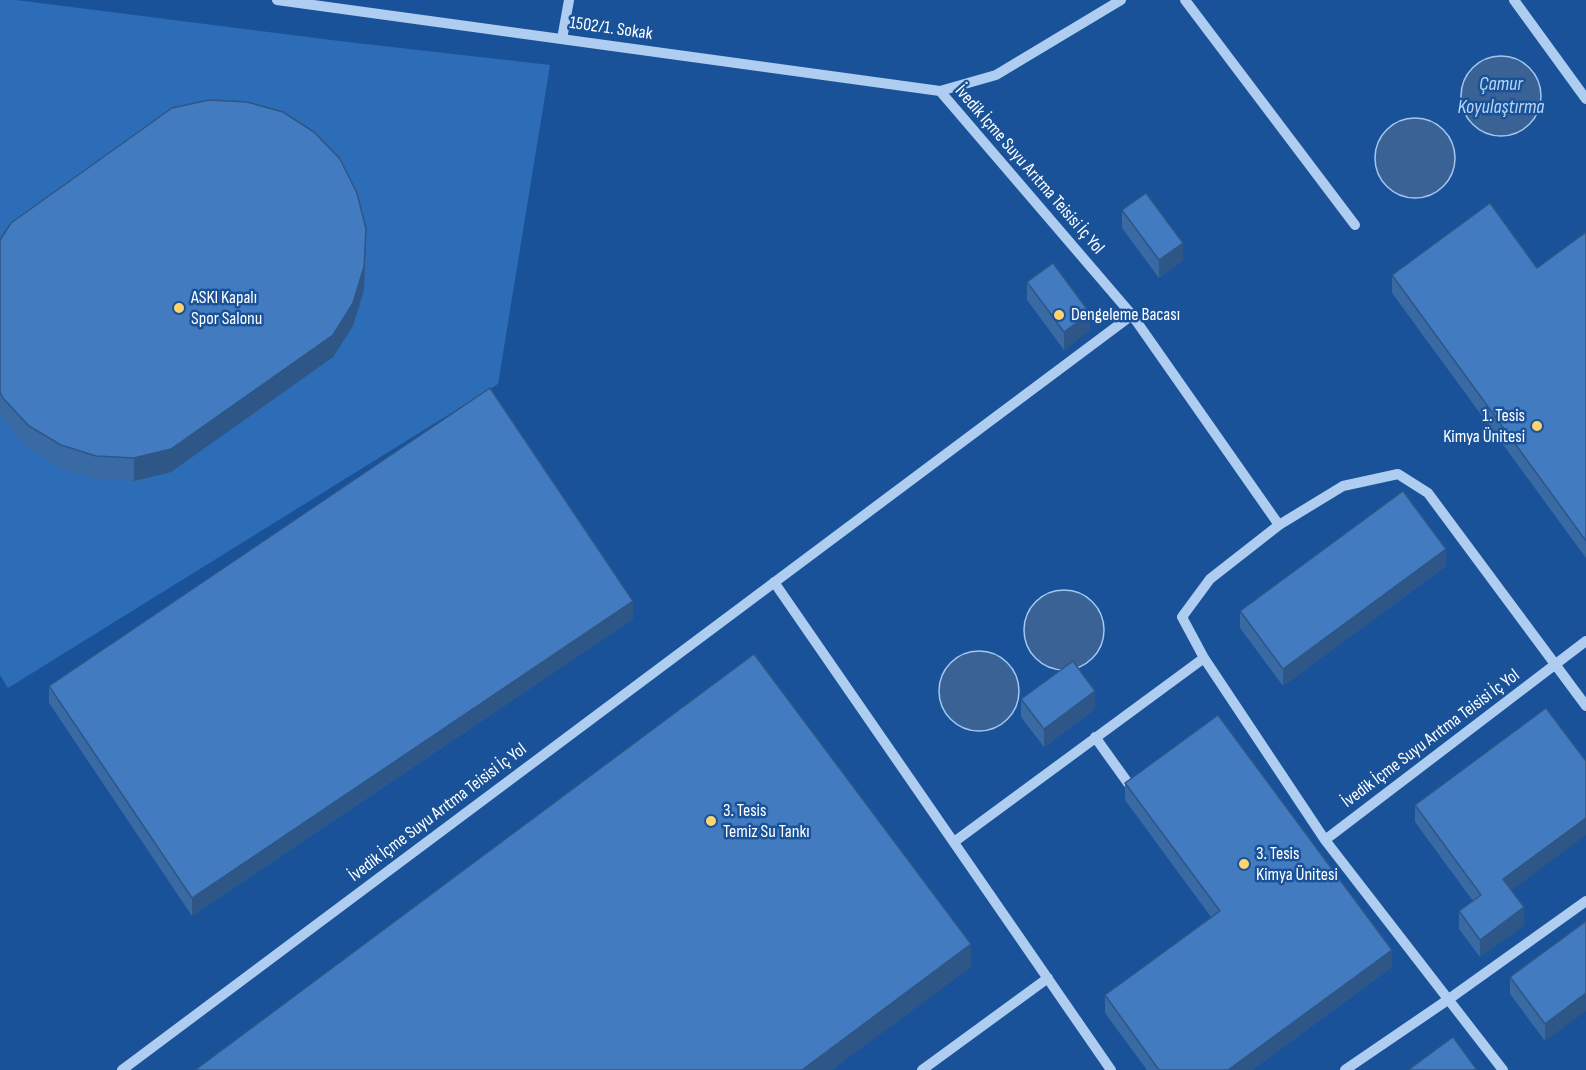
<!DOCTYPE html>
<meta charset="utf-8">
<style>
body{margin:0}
canvas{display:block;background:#195298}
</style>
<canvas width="1586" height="1070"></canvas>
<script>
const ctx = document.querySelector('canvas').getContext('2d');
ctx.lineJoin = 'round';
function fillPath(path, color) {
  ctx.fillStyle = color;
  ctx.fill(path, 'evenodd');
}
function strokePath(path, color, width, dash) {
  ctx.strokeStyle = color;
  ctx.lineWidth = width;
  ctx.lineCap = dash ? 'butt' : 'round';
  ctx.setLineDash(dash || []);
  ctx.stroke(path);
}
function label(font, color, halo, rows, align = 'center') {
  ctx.font = font + ' "Sofia Sans Condensed",sans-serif';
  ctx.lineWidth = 5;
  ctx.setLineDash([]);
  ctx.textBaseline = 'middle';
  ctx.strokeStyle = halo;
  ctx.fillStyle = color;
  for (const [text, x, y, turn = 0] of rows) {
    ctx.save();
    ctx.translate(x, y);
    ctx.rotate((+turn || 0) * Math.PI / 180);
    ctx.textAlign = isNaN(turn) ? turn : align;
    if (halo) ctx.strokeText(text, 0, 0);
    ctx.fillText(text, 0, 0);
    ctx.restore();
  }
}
fillPath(new Path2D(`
 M0,0H16L339,41L550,65L498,384L8,688L0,675Z`), '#2d6cb6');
const water = new Path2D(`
 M1461 96a40 40 0 1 1 80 0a40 40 0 1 1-80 0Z
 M1375 158a40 40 0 1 1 80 0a40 40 0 1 1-80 0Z
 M1024 630a40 40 0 1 1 80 0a40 40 0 1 1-80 0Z
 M939 691a40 40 0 1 1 80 0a40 40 0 1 1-80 0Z`);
fillPath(water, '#3a6295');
strokePath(water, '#a1c7f3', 1.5);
strokePath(new Path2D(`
 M277,0L940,91L996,75L1121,0
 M1185,0L1355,225
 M1514,0L1586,99
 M562,39L569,0
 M940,91L1132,315L1279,525
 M774,582L1111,1070
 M1095,737L1128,783
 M1325,840L1586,641
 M954,842L1204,658
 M122,1070L1132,315
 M922,1070L1048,978
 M1345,1070L1449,999L1586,901
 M1503,1070L1325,840L1204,658L1182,617L1210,579L1279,525L1343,486L1398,474L1428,493L1586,706`), '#aecdf1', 10);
fillPath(new Path2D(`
 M1122,210L1183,260L1159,278L1122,228Z
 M1586,232V558L1392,293V275L1537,268Z
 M0,240L366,252L364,290L353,326L333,357L171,472L134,481L96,479L61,468L29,448L3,421L0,415Z
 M1027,282L1090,330L1064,350L1027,300Z
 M1446,566L1283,686L1240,628V611Z
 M633,619L192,916L49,703V686Z
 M1021,699L1095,709L1044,747L1021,717Z
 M1125,783L1392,967L1252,1070H1147L1105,1013V995L1211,917L1125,800Z
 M1415,805L1511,890L1524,925L1480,957L1459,929V911L1473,901L1415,822Z
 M1586,921L1545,1041L1510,994V977Z`), '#396aa4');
fillPath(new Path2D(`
 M366,229L364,290L353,326L333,357L171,472L134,481V458Z
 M1183,243V260L1159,278V260Z
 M1090,313V330L1064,350V332Z
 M1446,549V566L1283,686V669Z
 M633,601V619L192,916V898Z
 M1095,691V709L1044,747V729Z
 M1586,818V835L1503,897V879Z
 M1524,907V925L1480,957V940Z
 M971,944V967L832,1070H802Z
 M1392,950V967L1252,1070H1228Z
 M1586,993V1011L1545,1041V1024Z`), '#2e5686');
const building = new Path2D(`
 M209,100L247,102L283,112L314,132L340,159L357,193L366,229L364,267L353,303L333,335L171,449L134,458L96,456L61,445L29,426L3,398L0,392V240L11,223L172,108Z
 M1146,193L1183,243L1159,260L1122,210Z
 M1490,203L1537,268L1586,232V541L1392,275Z
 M1053,263L1090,313L1064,332L1027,282Z
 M490,388L633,601L192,898L49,686Z
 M1403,491L1446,549L1283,669L1240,611Z
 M754,654L971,944L802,1070H195Z
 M1073,661L1095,691L1044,729L1021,699Z
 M1546,708L1586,761V818L1503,879L1524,907L1480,940L1459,911L1481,895L1415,805Z
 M1218,715L1392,950L1228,1070H1159L1105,995L1220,911L1125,783Z
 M1586,921V993L1545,1024L1510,977Z
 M1453,1037L1477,1070H1408Z`);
fillPath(building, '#427bbf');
strokePath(building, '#2e5686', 1.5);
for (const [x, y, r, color] of [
 [179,308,6,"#ffd46e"],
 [1059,315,6,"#ffd46e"],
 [1537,426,6,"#ffd46e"],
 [711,821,6,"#ffd46e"],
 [1244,864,6,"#ffd46e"]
]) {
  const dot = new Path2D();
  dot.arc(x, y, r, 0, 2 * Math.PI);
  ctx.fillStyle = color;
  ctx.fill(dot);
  strokePath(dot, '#195298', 2);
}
label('18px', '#fff', '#195298', [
 ["1502/1. Sokak",611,29,8],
 ["İvedik İçme Suyu Arıtma Teisisi İç Yol",1029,170,49],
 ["İvedik İçme Suyu Arıtma Teisisi İç Yol",1431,739,-37],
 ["İvedik İçme Suyu Arıtma Teisisi İç Yol",438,813,-37]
]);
label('18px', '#fff', '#195298', [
 ["ASKI Kapalı",191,298],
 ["Spor Salonu",191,319],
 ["Dengeleme Bacası",1071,315],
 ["1. Tesis",1525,416,"right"],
 ["Kimya Ünitesi",1525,437,"right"],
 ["3. Tesis",723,811],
 ["Temiz Su Tankı",723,832],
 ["3. Tesis",1256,854],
 ["Kimya Ünitesi",1256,875]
], 'left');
label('italic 20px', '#bad7f7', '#195298', [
 ["Çamur",1501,85],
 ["Koyulaştırma",1501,108]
]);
</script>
